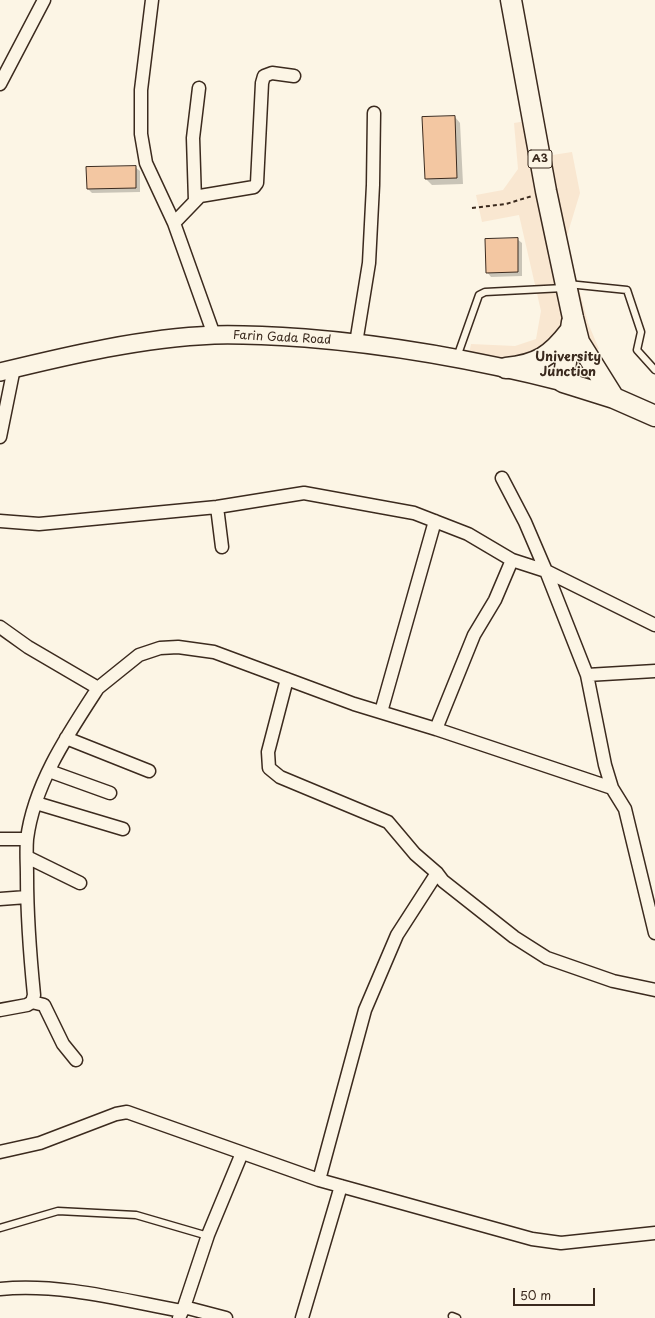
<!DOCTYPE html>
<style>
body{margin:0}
#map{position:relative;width:655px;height:1318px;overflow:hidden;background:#fcf5e5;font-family:"Playpen Sans",sans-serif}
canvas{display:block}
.scale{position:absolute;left:513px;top:1288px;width:82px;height:18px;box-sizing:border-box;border:2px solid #3b2a1e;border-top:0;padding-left:5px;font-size:12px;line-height:14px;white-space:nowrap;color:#3b2a1e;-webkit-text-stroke:3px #fcf5e5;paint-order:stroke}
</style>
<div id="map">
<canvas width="655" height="1318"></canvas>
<div class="scale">50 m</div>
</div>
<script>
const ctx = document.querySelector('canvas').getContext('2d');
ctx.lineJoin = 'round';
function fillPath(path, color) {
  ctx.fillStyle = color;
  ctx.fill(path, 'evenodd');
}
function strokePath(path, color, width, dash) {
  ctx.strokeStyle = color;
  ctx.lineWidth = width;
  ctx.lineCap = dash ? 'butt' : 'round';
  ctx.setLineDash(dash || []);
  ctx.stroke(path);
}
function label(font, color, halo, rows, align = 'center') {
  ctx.font = font + ' "Playpen Sans",sans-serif';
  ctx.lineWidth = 3;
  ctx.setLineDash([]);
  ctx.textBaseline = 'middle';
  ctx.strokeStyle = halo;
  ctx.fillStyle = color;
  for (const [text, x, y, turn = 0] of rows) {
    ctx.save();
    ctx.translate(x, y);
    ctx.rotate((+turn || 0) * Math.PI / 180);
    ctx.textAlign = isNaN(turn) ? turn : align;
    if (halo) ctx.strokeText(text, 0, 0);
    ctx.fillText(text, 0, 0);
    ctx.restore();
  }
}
fillPath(new Path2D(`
 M539,119L546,156L572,152L580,193L566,239L588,323L599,349L513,363L469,354L471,344L515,346L536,339L541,311L519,215L482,222L476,195L503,190L518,169L514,123Z`), '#f9e7d1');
fillPath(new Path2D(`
 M455,117L460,123L463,184L432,185L426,179Z
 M135,167L140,171V192L92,193L88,189Z
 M517,239L522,243V276L491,277L487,272Z`), '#0003');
const building = new Path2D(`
 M455,116L457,178L425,179L422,117Z
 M136,166V188L87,189L86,167Z
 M518,238V272L486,273L485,239Z`);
fillPath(building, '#f3c7a2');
strokePath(building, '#3b2a1e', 1);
const service = new Path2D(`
 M568,284L627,290L641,332L637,350L655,370
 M457,357L479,295L485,292L564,288
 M0,1228L58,1211L136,1215L208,1236
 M452,1316L457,1318`);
const minor = new Path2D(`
 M152,0L141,90V134L146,163L174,223L214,335
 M0,84L44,0
 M195,201L193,138L199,88
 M174,223L200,196L254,187L257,183L262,83L264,76L272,73L294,76
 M356,343L369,263L373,185L374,113
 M0,437L14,368
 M502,478L525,522L546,571L655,625
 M217,507L222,547
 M0,521L39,524L217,507L304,493L414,513L468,534L512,560L546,571L587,675L605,765L612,788L625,809L655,933
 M0,627L28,647L98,688C68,734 34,784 27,839C26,851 27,864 27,876C27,916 30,955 34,995L32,1002L27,1005L0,1010
 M587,675L655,671
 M287,679L268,752L269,768L280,777L388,822L415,854L437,873L443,881L514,937L547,958L613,981L655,990
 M98,688L139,655L160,648L178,647L214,652L354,704L436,729L612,788
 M381,712L435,521
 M436,729L474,635L495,600L512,560
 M66,738L149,771
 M49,771L110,793
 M36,803L123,829
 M0,839H27
 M27,857L80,883
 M0,899L27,897
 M32,1002L44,1005L63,1044L76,1060
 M0,1152L40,1143L116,1114L127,1112L319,1180L532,1239L561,1243L655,1233
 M319,1180L365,1010L397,935L437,873
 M0,1289C60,1283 122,1300 181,1311
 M184,1307L226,1318
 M179,1318L184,1307L208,1235L242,1153
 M302,1318L341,1186`);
const secondary = new Path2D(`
 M0,372C70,355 142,338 214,335C244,334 275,336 305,338C393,345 477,360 563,382`);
const trunk = new Path2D(`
 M511,0L546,191L573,318L579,342L614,398
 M572,322L563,382L614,398L655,416
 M506,368C537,365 551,356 570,331`);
strokePath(service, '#3b2a1e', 9);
strokePath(minor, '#3b2a1e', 15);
strokePath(secondary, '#3b2a1e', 20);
strokePath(trunk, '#3b2a1e', 23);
strokePath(new Path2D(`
 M472,208L506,204L532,196`), '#3b2a1e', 2, [4, 3]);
strokePath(service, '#fcf5e5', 6);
strokePath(minor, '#fcf5e5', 12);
strokePath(secondary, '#fcf5e5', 17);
strokePath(trunk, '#fcf5e5', 20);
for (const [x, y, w] of [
 [540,159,24]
]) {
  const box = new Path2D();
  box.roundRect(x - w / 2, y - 9, w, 18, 3);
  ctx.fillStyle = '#fcf5e5';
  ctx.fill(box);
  strokePath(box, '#3b2a1e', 1);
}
label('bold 11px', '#3b2a1e', null, [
 ["A3",540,159]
]);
label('12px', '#3b2a1e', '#fcf5e5', [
 ["Farin Gada Road",282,338,3]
]);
label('bold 13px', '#3b2a1e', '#fcf5e5', [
 ["University",568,357],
 ["Junction",568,372]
]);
</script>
